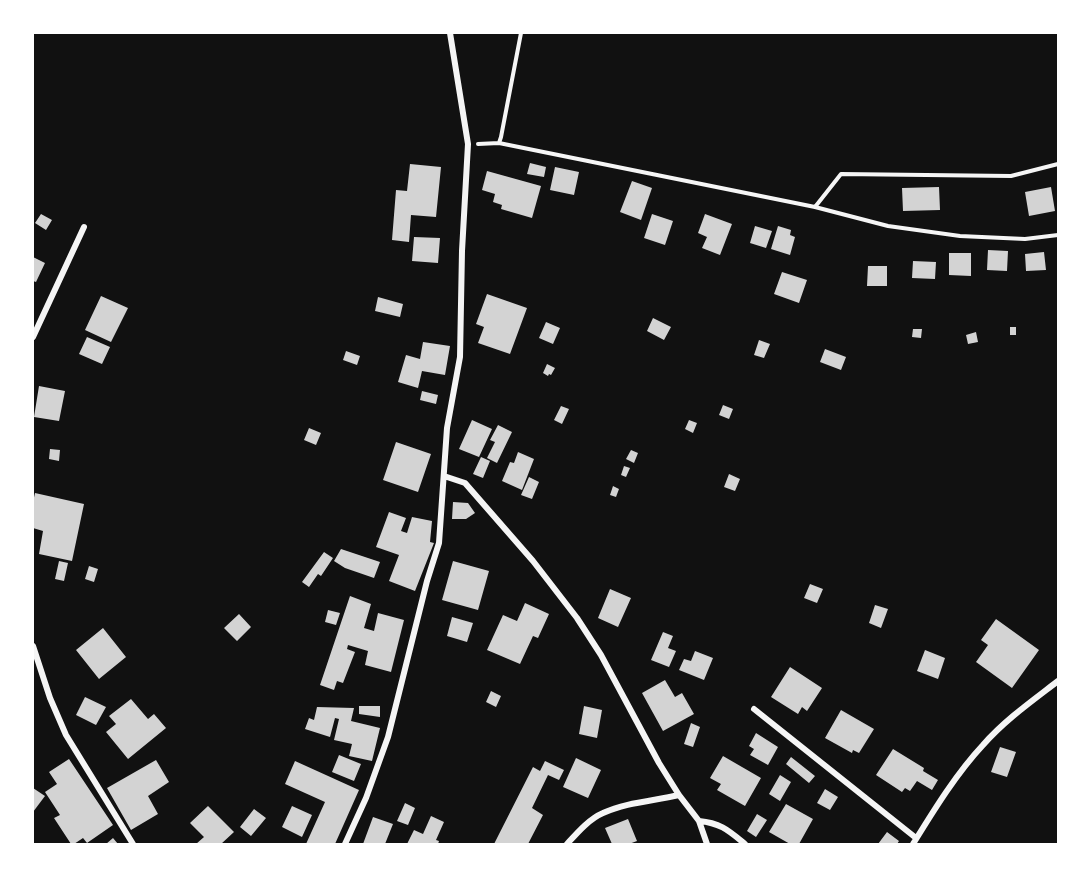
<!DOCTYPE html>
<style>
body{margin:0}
#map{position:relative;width:1091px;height:877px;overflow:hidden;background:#111;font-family:"PT Sans Narrow",sans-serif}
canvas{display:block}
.frame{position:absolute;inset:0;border:34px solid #fff;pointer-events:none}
</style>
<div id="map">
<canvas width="1091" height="877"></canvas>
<div class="frame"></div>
</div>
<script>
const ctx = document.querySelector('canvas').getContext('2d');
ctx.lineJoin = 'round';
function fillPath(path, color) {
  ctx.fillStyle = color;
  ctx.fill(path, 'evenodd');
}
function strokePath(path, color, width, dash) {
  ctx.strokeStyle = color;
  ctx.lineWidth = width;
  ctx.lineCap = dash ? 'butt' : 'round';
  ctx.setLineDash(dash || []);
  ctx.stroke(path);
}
fillPath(new Path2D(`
 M530,163L546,167L544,177L527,174Z
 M410,164L441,167L436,217L411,215L409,242L392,240L396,190L407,191Z
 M555,167L579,172L574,195L550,190Z
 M487,171L541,186L532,218L501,209L502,205L493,202L495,194L482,190Z
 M632,181L652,188L641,220L620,212Z
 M939,187L940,210L903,211L902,188Z
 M1051,187L1055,211L1029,216L1025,192Z
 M41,214L52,220L46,230L35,223Z
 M652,214L673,221L665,245L644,238Z
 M705,214L732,224L720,255L702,248L707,237L698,233Z
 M755,226L772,231L766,248L750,243Z
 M778,226L791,230L790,235L795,237L790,255L771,249Z
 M414,237L440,238L438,263L412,261Z
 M988,250L1008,251L1007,271L987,270Z
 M1044,252L1046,270L1026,271L1025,254Z
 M949,253H971V276L949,275Z
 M33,257L45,263L36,282L33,281Z
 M913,261L936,262L935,279L912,278Z
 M868,266H887V286H867Z
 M782,272L807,280L799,303L774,294Z
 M487,294L527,308L510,354L478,343L484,327L476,324Z
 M101,296L128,308L111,342L85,330Z
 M378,297L403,304L400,317L375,311Z
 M653,318L671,327L664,340L647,331Z
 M546,322L560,328L553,344L539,338Z
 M1010,327H1016V335H1010Z
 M913,329H922L921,338L912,337Z
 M976,332L978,342L968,344L966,335Z
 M87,337L110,347L102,364L79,354Z
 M759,340L770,344L764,358L754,355Z
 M423,342L450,346L445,375L422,371L418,388L398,382L406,355L420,359Z
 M825,349L846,357L841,370L820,362Z
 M346,351L360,356L357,365L343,360Z
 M547,364L555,368L551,375L549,374L548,376L543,373Z
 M39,386L65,391L59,421L34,417Z
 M422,391L438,395L436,404L420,400Z
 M723,405L733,409L729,419L719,415Z
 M561,406L569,409L562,424L554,420Z
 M472,420L492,429L479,457L459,449Z
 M689,420L697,423L693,433L685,429Z
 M498,425L512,432L497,463L487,458L495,442L490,440Z
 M309,428L321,433L316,445L304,440Z
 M396,442L431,454L418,492L383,480Z
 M50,449L60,450L59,461L49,459Z
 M631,450L638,453L634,463L626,459Z
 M518,452L534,459L522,490L502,481L510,462L514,463Z
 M481,457L490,461L483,478L473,474Z
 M624,466L630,468L626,477L621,475Z
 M729,474L740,479L735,491L724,487Z
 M529,477L539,482L532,499L521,495Z
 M613,486L619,489L616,497L610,495Z
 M35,493L84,504L72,561L39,554L43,531L33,528V502Z
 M453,502L468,503L475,513L466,519H452Z
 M389,512L406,518L401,531L407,533L412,517L432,521L430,542L434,543L415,591L389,581L399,555L376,547Z
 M341,549L380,562L374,578L345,568L334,561Z
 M324,552L333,558L321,576L318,574L309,587L302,582Z
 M59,561L68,563L64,581L55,579Z
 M453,561L489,571L478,610L442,600Z
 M89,566L98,569L94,582L85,579Z
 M810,584L823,589L817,603L804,598Z
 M610,589L631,598L618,627L598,618Z
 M350,596L371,604L364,628L374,631L378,613L404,620L391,672L365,665L368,651L348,645L347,649L355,652L343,683L337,681L334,690L320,685Z
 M525,603L549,614L538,638L533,636L520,664L487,650L503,615L517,621Z
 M875,605L888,609L881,628L869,623Z
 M328,610L340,613L336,625L325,622Z
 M239,614L251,627L237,641L224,628Z
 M452,617L473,623L467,642L447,636Z
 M996,619L1039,650L1012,688L976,662L988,645L981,640Z
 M103,628L126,657L99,679L76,650Z
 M663,632L673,636L668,648L676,651L669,667L651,660Z
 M925,650L945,658L938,679L917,671Z
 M695,651L713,658L704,680L679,670L684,659L691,661Z
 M790,667L822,688L807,711L802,707L798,714L771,697Z
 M665,680L675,697L682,693L694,714L663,731L642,693Z
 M491,691L501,696L496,707L486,702Z
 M85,697L106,707L96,725L76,715Z
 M131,699L148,719L154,714L166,728L128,759L106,732L116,724L109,716Z
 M359,706H380V717L359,714Z
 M584,706L602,710L597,738L579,734Z
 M317,707L354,708L351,721L380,728L372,761L349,756L352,744L334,740L339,719L335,718L330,737L305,729L309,718L314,720Z
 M841,710L874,729L859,753L853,750L852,753L825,738Z
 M691,723L700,727L693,747L684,744Z
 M756,733L778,747L768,765L750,755L754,749L749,746Z
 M1000,747L1016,752L1007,777L991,772Z
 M893,749L924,768L923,771L938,780L932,790L917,781L910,791L905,788L902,792L876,775Z
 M339,755L361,764L354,781L332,772Z
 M723,756L761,778L745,806L717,790L721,784L710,778Z
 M791,757L815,776L809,783L786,764Z
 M576,758L601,770L588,798L563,787Z
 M69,759L113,825L87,843L83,838L74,844H71L54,818L60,815L45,792L57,784L49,772Z
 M156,760L169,782L148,796L158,814L131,830L107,788Z
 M295,761L359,790L335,844H306L325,802L285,784Z
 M545,761L564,770L559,780L548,775L532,808L543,815L528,844H494L533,767L540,771Z
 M780,775L791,782L780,801L769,794Z
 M33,788L45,796L33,812Z
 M825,789L838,797L830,810L817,803Z
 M405,803L415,808L408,825L397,821Z
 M786,804L813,819L799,844H790L769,832Z
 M208,806L234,832L221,844H196L204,837L190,823Z
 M292,806L312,815L302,837L282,827Z
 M254,809L266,818L251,836L240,827Z
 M757,814L767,820L756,837L747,831Z
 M431,816L444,822L436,840L439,841L438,844H407L414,830L423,834Z
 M373,817L393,824L385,844H363Z
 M628,819L637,841L629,844H612L605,828Z
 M887,832L899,841L897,844H878Z
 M113,838L118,844H106Z`), '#d3d3d3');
strokePath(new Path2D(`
 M499,143L501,137L521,33
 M478,144L499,143L815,207L888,226L960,236L1025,239L1058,235
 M815,207L841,174L1011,176L1058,164`), '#f5f5f5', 4);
strokePath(new Path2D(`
 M33,337L84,227
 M444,476L465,483L533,561L577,618L601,655L659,763L679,795L699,821L707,844
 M33,646L50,698L66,735L133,844
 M754,709L916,838
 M699,821C721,823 729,831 745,844
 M345,844L366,798L388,737L427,581L439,543L447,428L460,357L462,251L468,144L450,33
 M567,844C577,833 589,819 603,813C627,802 654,801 679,795
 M913,844C934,810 956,774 983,745C1005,720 1032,701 1058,681`), '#f5f5f5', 6);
</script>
